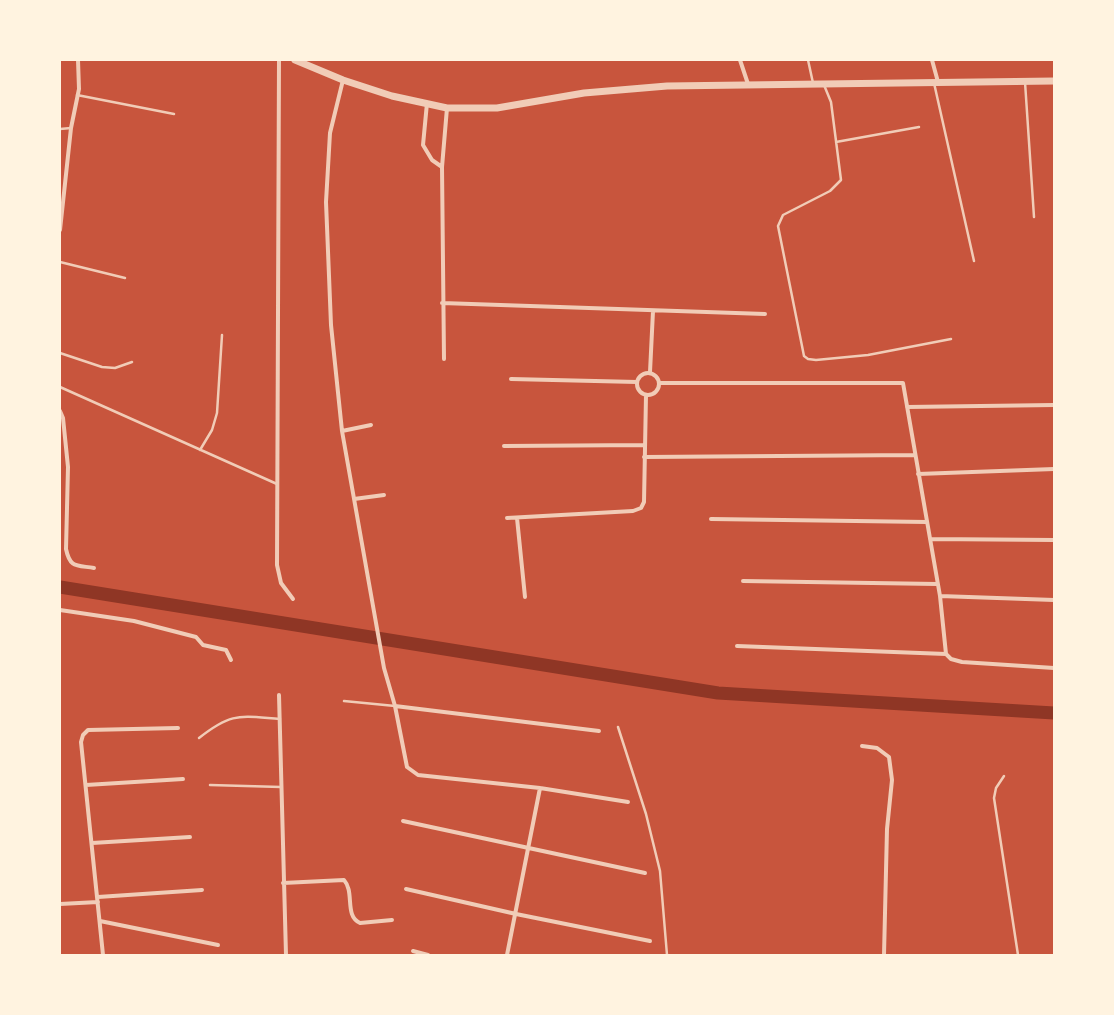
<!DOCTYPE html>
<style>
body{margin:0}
#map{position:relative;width:1114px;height:1015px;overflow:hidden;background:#c8553d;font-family:"Public Sans",sans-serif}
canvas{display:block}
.frame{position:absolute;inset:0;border:61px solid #fff3e0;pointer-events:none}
</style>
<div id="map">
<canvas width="1114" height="1015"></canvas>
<div class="frame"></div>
</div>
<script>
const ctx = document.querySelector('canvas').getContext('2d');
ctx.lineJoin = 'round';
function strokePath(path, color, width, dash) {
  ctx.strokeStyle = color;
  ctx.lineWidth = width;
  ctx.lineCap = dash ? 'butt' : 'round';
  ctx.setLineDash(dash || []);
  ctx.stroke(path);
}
strokePath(new Path2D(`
 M60,587L718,693L1054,713`), '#8f3625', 13);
strokePath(new Path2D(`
 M808,60L813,83
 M1025,82L1034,217
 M934,83L974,261
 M824,85L831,102L841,180L830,191L783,215L778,226L804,356L808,359L816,360L868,355L951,339
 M77,95L174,114
 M60,129L71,128
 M836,142L919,127
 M60,262L125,278
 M60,353L102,367L115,368L132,362
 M60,387L277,484
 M200,450L212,430L217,413L222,335
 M344,701L395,706
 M618,727L646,814L660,871L667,955
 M199,738C232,712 239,716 280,719
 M1004,776L996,788L994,798L1018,955
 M210,785L281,787`), '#f1ccb7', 2.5);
strokePath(new Path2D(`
 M279,60L277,565L281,583L293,599
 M740,60L748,84
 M932,60L938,82
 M343,80L330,133L326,202L331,325L342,431L384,668L395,706L407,767L418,775L540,788L628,802
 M427,103L423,145L432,160L442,167
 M60,230L71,128L79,89L78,60
 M442,303L765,314
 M444,359L442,167L447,108
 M650,372L653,311
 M637 384a11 11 0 1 1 22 0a11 11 0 1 1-22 0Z
 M511,379L637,382
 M660,383H903L940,596L946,654L951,659L962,662L1054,668
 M907,407L1054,405
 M60,411L63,418L68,467L66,549C70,568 76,565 94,568
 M342,431L371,425
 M504,446L645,445
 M644,457L915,455
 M918,474L1054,469
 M354,499L384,495
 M507,518L633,511L641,508L644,502L646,395
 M517,518L525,597
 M711,519L927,522
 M930,539L1054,540
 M743,581L937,584
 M940,596L1054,600
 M60,610L134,621L196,637L203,645L226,650L231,660
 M737,646L946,654
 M279,695L286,955
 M395,706L599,731
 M862,746L877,748L889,757L892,780L887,829L884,955
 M86,785L183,779
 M403,821L645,873
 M92,843L190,837
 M283,883L344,880C355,892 344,916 360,923L392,920
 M406,889L516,914L650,941
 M98,897L202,890
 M60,904L98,902
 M100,921L218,945
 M413,951L428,955
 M103,955L81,742L83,735L88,730L178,728
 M507,955L540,788`), '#f1ccb7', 4);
strokePath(new Path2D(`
 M295,60L343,80L392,96L447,108H497L584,93L667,86L1054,81`), '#f1ccb7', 7);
</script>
